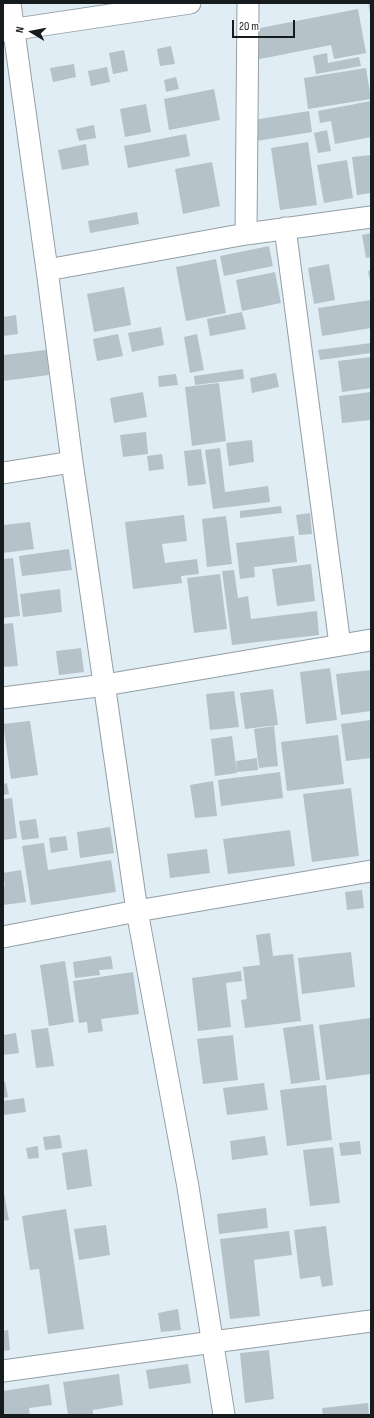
<!DOCTYPE html>
<style>
body{margin:0}
#map{position:relative;width:374px;height:1418px;overflow:hidden;background:#e0edf5;font-family:"Sofia Sans Condensed",sans-serif}
canvas{display:block}
.frame{position:absolute;inset:0;border:4px solid #161b1e;pointer-events:none}
.north{position:absolute;left:12px;top:12px;width:40px;height:40px;-webkit-text-stroke:3px #fff;paint-order:stroke;rotate:280deg;font-size:11px;font-weight:700;line-height:16px;text-align:center;color:#161b1e}
.north::after{content:'';display:block;margin:auto;width:14px;height:18px;background:#161b1e;clip-path:polygon(50% 0,100% 100%,50% 72%,0 100%)}
.scale{position:absolute;left:232px;top:20px;width:63px;height:18px;box-sizing:border-box;border:2px solid #161b1e;border-top:0;padding-left:5px;font-size:12px;line-height:14px;white-space:nowrap;color:#161b1e;-webkit-text-stroke:3px #fff;paint-order:stroke}
</style>
<div id="map">
<canvas width="374" height="1418"></canvas>
<div class="frame"></div>
<div class="north">N</div>
<div class="scale">20 m</div>
</div>
<script>
const ctx = document.querySelector('canvas').getContext('2d');
ctx.lineJoin = 'round';
function fillPath(path, color) {
  ctx.fillStyle = color;
  ctx.fill(path, 'evenodd');
}
function strokePath(path, color, width, dash) {
  ctx.strokeStyle = color;
  ctx.lineWidth = width;
  ctx.lineCap = dash ? 'butt' : 'round';
  ctx.setLineDash(dash || []);
  ctx.stroke(path);
}
fillPath(new Path2D(`
 M368,3H371V13H370Z
 M358,9L366,53L334,59L331,45L255,60L250,30Z
 M171,46L175,64L160,66L157,49Z
 M124,50L128,71L113,74L109,53Z
 M327,53L328,63L359,57L361,66L316,74L313,56Z
 M74,64L76,77L53,82L50,68Z
 M107,67L110,82L91,86L88,71Z
 M366,68L371,99L308,109L304,78Z
 M176,77L179,89L166,92L164,80Z
 M214,89L220,120L169,130L164,99Z
 M371,101V137L335,144L331,121L320,123L318,111Z
 M146,104L151,132L125,137L120,109Z
 M309,111L312,132L250,142L247,121Z
 M94,125L96,138L79,141L76,129Z
 M327,130L331,151L318,153L314,133Z
 M186,134L190,156L128,168L124,146Z
 M308,142L317,205L280,210L271,148Z
 M86,144L89,165L62,170L58,150Z
 M371,155V193L357,195L352,157Z
 M347,160L353,198L324,203L317,165Z
 M212,162L220,206L183,214L175,169Z
 M137,212L139,224L90,233L88,221Z
 M371,233V257L366,258L362,235Z
 M269,246L273,266L224,276L220,256Z
 M216,259L226,313L186,321L176,267Z
 M329,264L335,300L314,304L308,268Z
 M371,270V281H370L368,271Z
 M275,272L281,303L242,311L236,280Z
 M124,287L131,325L94,332L87,294Z
 M371,300V328L322,336L318,308Z
 M242,312L246,329L210,336L207,319Z
 M16,315L18,334L3,336V317Z
 M161,327L164,345L132,352L128,333Z
 M118,334L123,356L97,361L93,339Z
 M197,334L204,370L190,373L184,337Z
 M371,343V353L320,360L318,350Z
 M46,350L49,375L3,381V355Z
 M371,357V374H370L371,388L342,392L338,361Z
 M243,369L244,379L195,385L194,376Z
 M276,373L279,387L252,393L250,378Z
 M176,374L178,385L159,387L158,376Z
 M219,383L226,441L192,446L185,387Z
 M143,392L147,417L114,423L110,398Z
 M371,392V420L342,423L339,396Z
 M146,432L148,454L123,457L120,435Z
 M252,440L254,462L229,466L226,443Z
 M220,448L225,492L268,486L270,502L213,509L205,450Z
 M201,449L206,484L188,486L184,451Z
 M162,454L164,469L149,471L147,456Z
 M281,506L282,513L240,518V511Z
 M310,513L312,534L299,535L296,515Z
 M184,515L187,541L162,544L165,563L197,559L199,574L181,576L182,583L133,589L125,522Z
 M226,516L232,564L207,567L202,519Z
 M30,522L34,549L3,553V525Z
 M294,536L297,562L254,567L255,577L240,579L236,543Z
 M69,549L72,570L22,576L19,556Z
 M13,558L20,616L3,618V559Z
 M311,564L315,601L277,606L272,569Z
 M234,570L238,598L248,596L251,619L317,611L319,635L232,645L222,571Z
 M220,574L227,629L194,633L187,578Z
 M60,589L62,612L23,617L20,594Z
 M13,623L18,666L3,667V624Z
 M81,648L84,672L59,675L56,651Z
 M330,668L337,720L306,724L300,672Z
 M371,670V711L341,715L336,674Z
 M273,689L278,725L245,729L240,693Z
 M234,691L239,727L210,730L206,694Z
 M371,720V758L346,761L341,724Z
 M30,721L38,775L11,779L3,724Z
 M274,726L278,766L259,768L254,729Z
 M338,735L344,784L287,791L281,742Z
 M232,736L237,773L215,776L211,739Z
 M257,758L258,770L237,772L236,761Z
 M280,772L283,798L221,806L218,780Z
 M213,781L217,816L195,818L190,785Z
 M7,783L9,794L3,795V784Z
 M351,788L359,856L312,862L303,794Z
 M12,798L17,838L3,840V799Z
 M36,819L39,838L22,840L19,821Z
 M110,827L114,853L80,858L77,832Z
 M290,830L295,866L228,874L223,839Z
 M66,836L68,850L51,853L49,838Z
 M44,843L48,870L111,860L116,892L31,905L22,846Z
 M207,849L210,873L170,878L167,854Z
 M21,870L26,902L3,905V886H5L3,873Z
 M362,890L364,908L347,910L345,892Z
 M270,933L273,956L293,954L301,1021L245,1028L241,1000L247,999L243,967L260,965L256,935Z
 M351,952L355,987L302,994L298,958Z
 M111,956L113,969L99,970L100,975L75,978L73,962Z
 M65,961L74,1022L49,1026L40,965Z
 M241,971L242,981L226,983L231,1027L198,1031L192,978Z
 M133,972L139,1014L101,1019L103,1031L88,1033L87,1022L79,1023L73,981Z
 M371,1018V1074L326,1080L319,1025Z
 M313,1024L320,1080L291,1084L283,1028Z
 M48,1028L54,1066L36,1068L31,1030Z
 M16,1033L19,1053L3,1055V1035Z
 M233,1035L238,1080L203,1084L197,1039Z
 M5,1081L8,1097L3,1098V1082Z
 M264,1083L268,1110L227,1115L223,1088Z
 M326,1085L332,1140L287,1146L280,1090Z
 M24,1098L26,1112L3,1115V1101Z
 M60,1135L62,1148L45,1150L43,1137Z
 M265,1136L268,1155L232,1160L230,1141Z
 M360,1141L361,1154L341,1156L339,1143Z
 M38,1146L39,1158L28,1159L26,1148Z
 M333,1147L340,1203L310,1206L303,1150Z
 M87,1149L92,1186L67,1190L62,1153Z
 M3,1188L9,1220L3,1221Z
 M266,1208L268,1228L219,1234L217,1214Z
 M66,1209L84,1329L48,1334L39,1269L30,1270L22,1216Z
 M106,1225L110,1255L79,1260L74,1229Z
 M326,1226L333,1285L322,1287L320,1276L300,1279L294,1230Z
 M289,1231L292,1255L254,1260L260,1316L230,1319L220,1239Z
 M178,1309L181,1330L161,1332L158,1313Z
 M8,1330L10,1350L3,1351V1331Z
 M269,1350L274,1399L245,1403L240,1353Z
 M188,1364L191,1383L149,1389L146,1370Z
 M119,1374L123,1405L93,1410V1415H68L63,1382Z
 M49,1384L52,1405L29,1408L30,1415H3V1391Z
 M368,1403L369,1415H323L322,1408Z`), '#b5c2c9');
const street = new Path2D(`
 M10,3L47,270L72,462L137,911L188,1187L224,1415
 M3,31L190,3
 M285,228L340,645
 M246,234L248,3
 M47,270L246,234L371,217
 M3,473L72,462
 M3,698L105,685L371,640
 M3,937L137,911L371,871
 M3,1371L213,1342L371,1321`);
strokePath(street, '#939fa6', 23);
strokePath(street, '#fff', 21);
</script>
